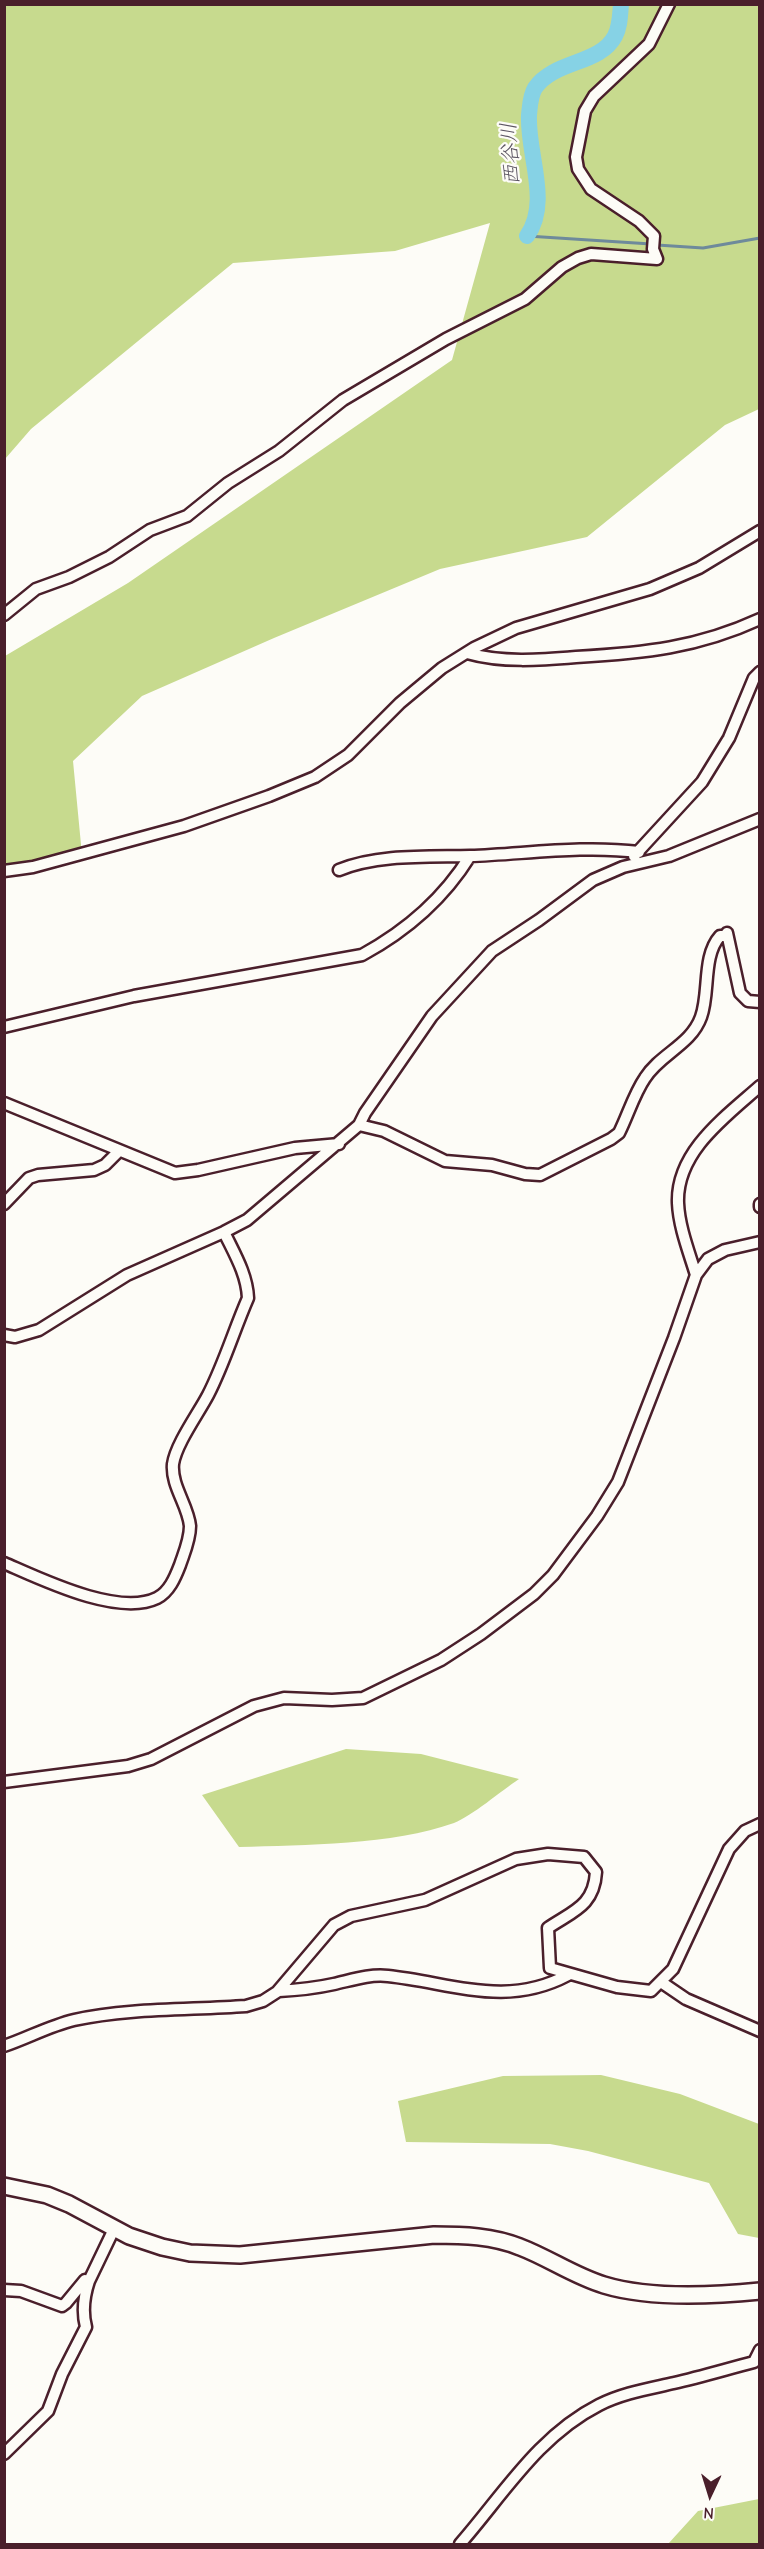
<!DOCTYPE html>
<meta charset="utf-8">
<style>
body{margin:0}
#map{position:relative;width:764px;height:2549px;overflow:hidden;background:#fdfcf7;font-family:"Comic Neue",sans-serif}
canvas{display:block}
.frame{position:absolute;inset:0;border:6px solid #4a1f2b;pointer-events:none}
.north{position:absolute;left:680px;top:2465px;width:60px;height:60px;-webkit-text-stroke:4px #fdfcf7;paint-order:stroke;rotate:184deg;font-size:16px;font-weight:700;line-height:24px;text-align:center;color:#4a1f2b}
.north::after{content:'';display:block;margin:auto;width:21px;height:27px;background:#4a1f2b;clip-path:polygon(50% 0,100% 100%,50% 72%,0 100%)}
</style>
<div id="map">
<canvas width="764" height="2549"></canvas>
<div class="frame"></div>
<div class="north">N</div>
</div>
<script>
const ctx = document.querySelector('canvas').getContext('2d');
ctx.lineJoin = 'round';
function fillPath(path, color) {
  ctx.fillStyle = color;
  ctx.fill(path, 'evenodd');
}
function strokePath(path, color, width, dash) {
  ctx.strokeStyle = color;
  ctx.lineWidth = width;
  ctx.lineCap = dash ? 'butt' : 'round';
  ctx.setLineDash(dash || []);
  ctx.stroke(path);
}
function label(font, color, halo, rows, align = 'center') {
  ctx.font = font + ' "Comic Neue","Klee One",sans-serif';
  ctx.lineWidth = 4.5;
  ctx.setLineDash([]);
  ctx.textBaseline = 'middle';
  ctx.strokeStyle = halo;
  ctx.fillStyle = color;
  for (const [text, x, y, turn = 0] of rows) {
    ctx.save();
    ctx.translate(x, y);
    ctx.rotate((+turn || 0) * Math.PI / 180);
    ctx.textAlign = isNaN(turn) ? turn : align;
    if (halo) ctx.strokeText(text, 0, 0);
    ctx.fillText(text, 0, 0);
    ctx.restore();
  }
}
fillPath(new Path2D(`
 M5,5H759V409L725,425L587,537L440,569L274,638L142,696L73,761L82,855L5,867V656L128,583L452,360L490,223L395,251L233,263L31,429L5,459Z
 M346,1749L421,1754L519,1779C501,1791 472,1816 454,1823C393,1845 304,1845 239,1847L202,1795Z
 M601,2075L680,2094L759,2124V2238L738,2234L709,2183L588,2151L550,2144L406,2142L398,2101L503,2076Z
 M759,2499V2544H668L698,2511Z`), '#c7da8e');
strokePath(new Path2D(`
 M527,236L651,244
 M657,245L703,248L760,238`), '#6e8a9b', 3);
strokePath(new Path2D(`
 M527,236C551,202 527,154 529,115C530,106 530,96 535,88C554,60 600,65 615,36C620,27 620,15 621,4`), '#86d2e5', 16);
const street = new Path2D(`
 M4,615L36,589L69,577L109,557L150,530L187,516L228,483L279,451L343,400L446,339L525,299L562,267L578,258L591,254L657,259L653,249L654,236L639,221L591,189L578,169L576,157L585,111L594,96L649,44L669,4
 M467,653C502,663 540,660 576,657C644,653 697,648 760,619
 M634,856L702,782L729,738L754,678L760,672
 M339,870C378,854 428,857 470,856C526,854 582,845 639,852
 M4,871L33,867L184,826L269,796L315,777L348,755L400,703L442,668L474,648L516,628L650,589L699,568L760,531
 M4,1027L134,996L362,955C406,931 444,898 470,856
 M4,1103L175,1173L198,1170L295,1148L339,1144
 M359,1125L384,1131L445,1161L492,1165L525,1174L540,1175L611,1139L619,1133C628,1115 634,1094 645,1078C660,1054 691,1045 701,1017C710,993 702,956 720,936H725L727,933L740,993L748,1001L760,1002
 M4,1204L29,1178L38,1175L94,1170L105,1165L119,1151
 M760,1204V1207
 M696,1275C689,1252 679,1227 678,1203C676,1152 725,1117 760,1086
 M4,1335L15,1337L39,1330L127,1275L224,1232L247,1220L359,1125L365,1113L432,1016L492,951L539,920L593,880L623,867L669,856L760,819
 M4,1563C41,1579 118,1617 157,1598C169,1592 175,1578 180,1565C184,1553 190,1540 190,1526C188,1505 171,1486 173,1464C176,1444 198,1414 208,1395C224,1364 234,1330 248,1298C247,1274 234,1253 224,1232
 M4,1782L128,1766L151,1759L254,1706L284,1698L332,1700L363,1698L441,1660L481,1634L534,1594L553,1575L597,1516L618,1482L674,1338L696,1275L708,1259L725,1250L760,1242
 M661,1982L686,1999L760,2031
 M279,1991C298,1990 316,1988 334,1984C352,1980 369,1974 388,1976C453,1983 506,2008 568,1975
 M4,2046C28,2038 49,2026 74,2020C128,2008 190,2010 246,2006L263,2001L277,1992L334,1925L351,1916L425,1900L516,1859L548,1854L584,1857L596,1872C594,1906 573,1911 548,1928L550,1968L617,1987L651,1991L673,1969L729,1849L745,1831L760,1824
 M4,2290L21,2291L62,2306L66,2303L85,2280L89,2281L114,2229
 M4,2454L48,2411L62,2374L86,2327C82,2312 84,2296 89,2281
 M460,2544C503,2495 538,2436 599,2405C623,2393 648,2389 674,2383C700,2377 727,2369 754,2362L760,2350`);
const secondary = new Path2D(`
 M4,2186L47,2195L69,2204L129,2236L162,2247L190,2253L240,2255L434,2235C463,2235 493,2236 520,2247C549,2258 574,2276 604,2285C650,2299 711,2296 760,2291`);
strokePath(street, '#4a1f2b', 15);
strokePath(secondary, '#4a1f2b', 20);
strokePath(street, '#fdfcf7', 10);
strokePath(secondary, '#fdfcf7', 15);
label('italic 21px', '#5c5563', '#fdfcf7', [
 ["西谷川",511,154,-94]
]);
</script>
